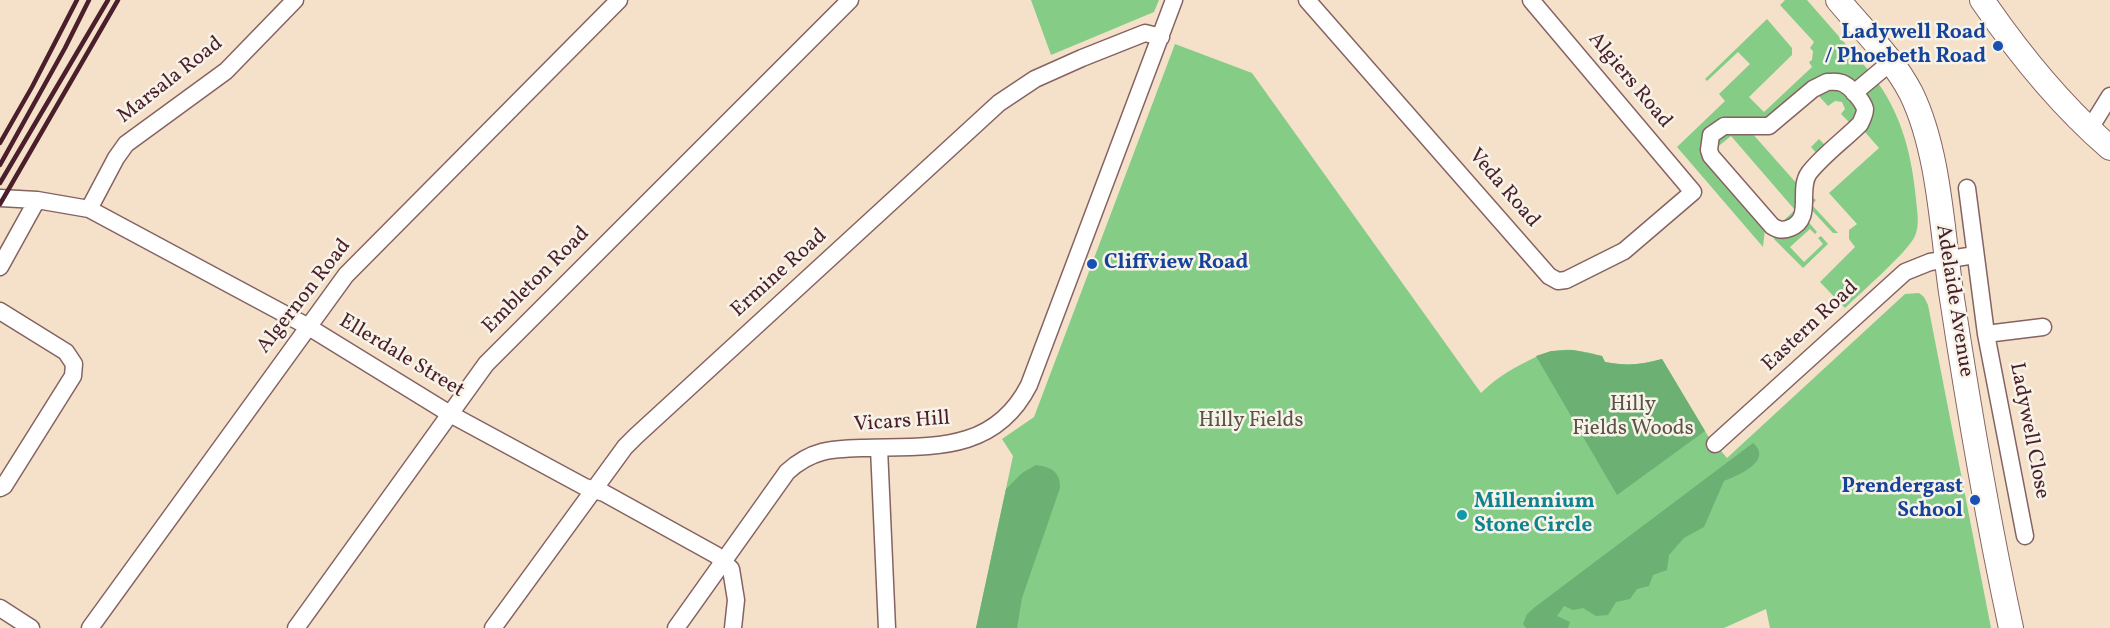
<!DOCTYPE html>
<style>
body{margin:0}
canvas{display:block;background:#f5e1c9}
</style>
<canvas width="2110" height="628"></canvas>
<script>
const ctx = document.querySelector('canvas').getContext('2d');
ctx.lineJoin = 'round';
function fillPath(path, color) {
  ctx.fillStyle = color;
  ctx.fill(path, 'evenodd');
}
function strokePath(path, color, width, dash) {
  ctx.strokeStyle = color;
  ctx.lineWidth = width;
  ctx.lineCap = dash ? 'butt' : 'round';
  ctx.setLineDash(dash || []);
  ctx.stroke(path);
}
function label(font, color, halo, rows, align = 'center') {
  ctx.font = font + ' Vollkorn,serif';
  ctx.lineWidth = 5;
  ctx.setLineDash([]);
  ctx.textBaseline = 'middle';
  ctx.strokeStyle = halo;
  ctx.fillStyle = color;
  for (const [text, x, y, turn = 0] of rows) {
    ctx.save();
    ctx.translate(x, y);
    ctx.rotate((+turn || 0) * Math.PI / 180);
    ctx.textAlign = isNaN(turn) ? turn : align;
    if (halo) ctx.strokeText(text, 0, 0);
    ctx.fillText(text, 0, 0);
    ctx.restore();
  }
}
fillPath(new Path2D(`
 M1031,0H1159L1154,12L1051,55Z
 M1785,0H1807L1870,72C1863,78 1858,83 1849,79L1771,120L1705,138L1765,229L1763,247L1677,147L1725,101L1719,94L1750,64L1738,52L1707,81L1705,79L1767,19L1792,48V55L1749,97L1764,112L1812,67L1809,62L1812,60L1813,51L1810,48L1814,42L1780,5Z
 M1175,44L1252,73L1481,393C1493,381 1505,373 1520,365C1552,347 1567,346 1602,356L1605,362C1626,366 1641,365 1662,359L1708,436L1727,458L1905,294L1919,293L1924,297L1928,305L1991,628H1770L1766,609L1724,628H976L1013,456L1002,439L1034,417Z
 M1878,83C1903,118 1912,158 1916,199C1917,212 1920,224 1915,236C1908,252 1860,293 1845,308L1820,282L1855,247L1849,239V230L1857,224L1829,193L1879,148L1865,132L1852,144L1850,142L1866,96L1869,91Z
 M1843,88L1860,111L1851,124L1841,114L1845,109L1842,102L1835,101L1828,106L1816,93L1821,90Z
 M1751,132L1798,185L1818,155L1811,147L1819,139L1829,149L1798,215L1780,224L1795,210L1731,136L1715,149L1713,145L1725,133Z
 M1809,197L1813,198L1816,200L1812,205L1838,233H1833L1808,206Z
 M1806,219L1817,232L1815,234L1810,229L1790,247L1804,262L1823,244L1818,238L1821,236L1828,244L1803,268L1774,239V234Z`), '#85cc87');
fillPath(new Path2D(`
 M1573,350L1602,356L1605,362C1626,366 1641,365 1662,359L1705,431L1617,495L1536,356L1551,351Z
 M1753,443C1774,461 1737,476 1724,481L1704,527L1684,538L1669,555L1667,570L1653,575L1649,586L1637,589L1630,599L1616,602L1608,615L1596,616L1583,608L1573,610L1564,606L1557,616L1570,622L1568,628H1526L1523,624L1527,614L1535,607Z
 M1036,465C1052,467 1060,472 1060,488L1022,598L1017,628H976L1006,489L1022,473Z`), '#6cb074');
const street = new Path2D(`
 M1307,0L1549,276L1558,281L1566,280L1624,251L1693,192L1531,0
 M1827,82C1832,82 1837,81 1842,83C1850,86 1863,101 1865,109C1865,114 1862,120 1860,124C1845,139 1822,156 1809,173C1797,189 1814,219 1790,228C1783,231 1778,230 1772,226L1711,156L1709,150L1711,135L1724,126H1769L1813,89Z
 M1854,93L1891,62
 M2089,130L2110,96
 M1967,188L1986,334L2025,536
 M0,198L37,200L89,209L307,326L450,414L585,487L604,493L716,555L731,569L736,600L733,628
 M89,209L116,158L126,144L226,71L295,0
 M0,267L37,200
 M0,311L66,352L74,364L73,376L4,486L0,488
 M1986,334L2043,327
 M1715,444L1905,272L1930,262L1975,255
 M879,448L887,628
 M0,608L31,628
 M90,628L346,275L619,0
 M296,628L486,364L850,0
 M493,628L625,447L636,436L999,103L1035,79L1082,58L1145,33L1161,37
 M676,628L787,472C812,449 832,449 864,448C929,446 994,454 1029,385L1174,0`);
const secondary = new Path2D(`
 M1838,0C1863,30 1893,58 1911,93C1939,150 1942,229 1951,292C1968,404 1987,517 2011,628
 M1982,0C2019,54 2060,105 2110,148`);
strokePath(street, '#866362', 19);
strokePath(secondary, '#866362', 26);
strokePath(street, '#fff', 16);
strokePath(secondary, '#fff', 24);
strokePath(new Path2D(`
 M0,143L32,87L77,0
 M0,165L65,48L89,0
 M0,183L108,0
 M0,204L118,0`), '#4a1f2b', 4.5);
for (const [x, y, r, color] of [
 [1998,46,6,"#1a4fb4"],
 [1092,264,6,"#1a4fb4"],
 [1975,500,6,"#1a4fb4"],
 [1462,515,6,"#0f9aa8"]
]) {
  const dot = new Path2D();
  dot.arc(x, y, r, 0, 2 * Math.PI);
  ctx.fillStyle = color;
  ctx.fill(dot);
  strokePath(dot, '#f7f3e8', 2);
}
label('bold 21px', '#164399', '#f7f3e8', [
 ["Ladywell Road",1986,34],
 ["/ Phoebeth Road",1986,58],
 ["Cliffview Road",1104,264,"left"],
 ["Prendergast",1963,488],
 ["School",1963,512]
], 'right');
label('21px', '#4a1f2b', '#f7f3e8', [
 ["Marsala Road",171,81,-38],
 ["Algiers Road",1629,81,50],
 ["Veda Road",1503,189,49],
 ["Ermine Road",780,274,-42],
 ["Embleton Road",537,281,-45],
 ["Algernon Road",305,297,-52],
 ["Adelaide Avenue",1953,301,81],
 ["Eastern Road",1811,327,-43],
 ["Ellerdale Street",401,357,31],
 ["Vicars Hill",902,423,-4],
 ["Ladywell Close",2028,431,79]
]);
label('21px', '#5c5347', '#f7f3e8', [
 ["Hilly",1633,406],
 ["Fields Woods",1633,430],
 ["Hilly Fields",1251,422]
]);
label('bold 21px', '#0d838f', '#f7f3e8', [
 ["Millennium",1474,503],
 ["Stone Circle",1474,527]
], 'left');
</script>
